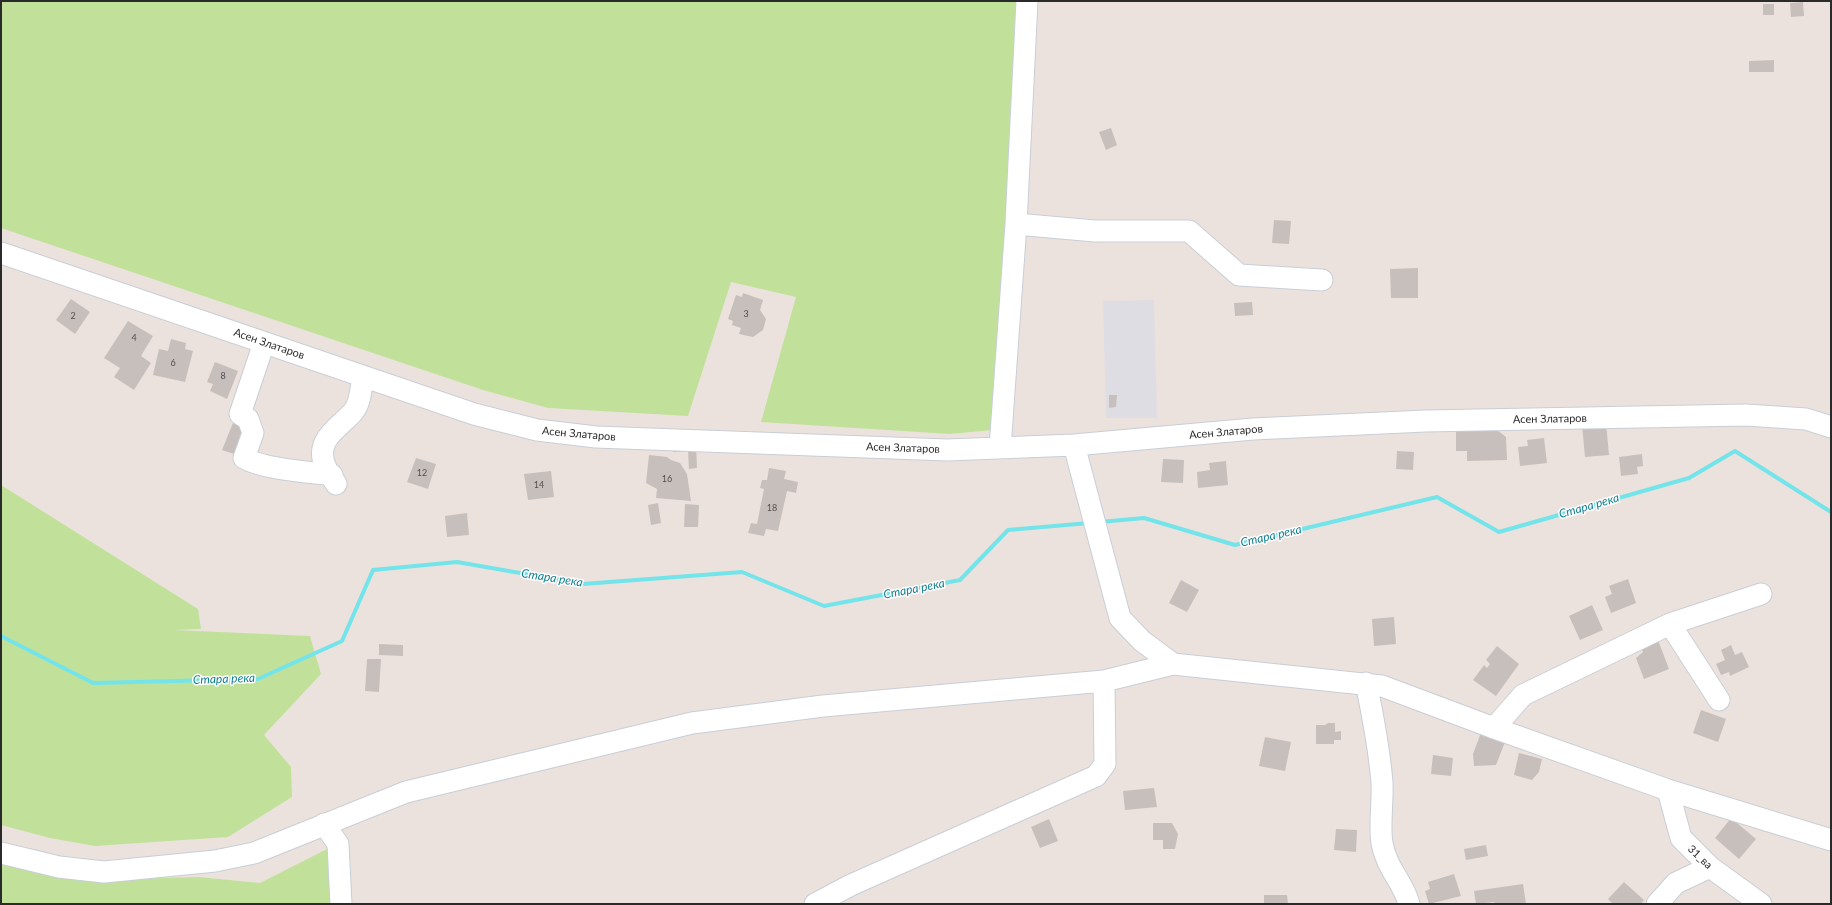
<!DOCTYPE html>
<meta charset="utf-8">
<style>
body{margin:0}
#map{position:relative;width:1832px;height:905px;overflow:hidden;background:#ece2dd;font-family:Lato,sans-serif}
canvas{display:block}
.frame{position:absolute;inset:0;border:2px solid #2a2a2a;pointer-events:none}
</style>
<div id="map">
<canvas width="1832" height="905"></canvas>
<div class="frame"></div>
</div>
<script>
const ctx = document.querySelector('canvas').getContext('2d');
ctx.lineJoin = 'round';
function fillPath(path, color) {
  ctx.fillStyle = color;
  ctx.fill(path, 'evenodd');
}
function strokePath(path, color, width, dash) {
  ctx.strokeStyle = color;
  ctx.lineWidth = width;
  ctx.lineCap = dash ? 'butt' : 'round';
  ctx.setLineDash(dash || []);
  ctx.stroke(path);
}
function label(font, color, halo, rows, align = 'center') {
  ctx.font = font + ' Lato,sans-serif';
  ctx.lineWidth = 3;
  ctx.setLineDash([]);
  ctx.textBaseline = 'middle';
  ctx.strokeStyle = halo;
  ctx.fillStyle = color;
  for (const [text, x, y, turn = 0] of rows) {
    ctx.save();
    ctx.translate(x, y);
    ctx.rotate((+turn || 0) * Math.PI / 180);
    ctx.textAlign = isNaN(turn) ? turn : align;
    if (halo) ctx.strokeText(text, 0, 0);
    ctx.fillText(text, 0, 0);
    ctx.restore();
  }
}
fillPath(new Path2D(`
 M1154,300L1157,418H1106L1103,301Z`), '#dedde4');
fillPath(new Path2D(`
 M1,1H1021L993,430L950,434L761,422L796,297L731,282L688,416L548,408L483,390L1,228Z
 M1,485L198,609L201,629L174,630L310,636L321,674L264,735L291,767L292,797L228,837L95,846L50,838L1,825Z
 M331,847L335,904H1V860L80,880L199,877L260,883Z`), '#c1e19b');
strokePath(new Path2D(`
 M1100,522L1144,518L1235,545L1437,497L1499,532L1689,478L1735,451L1831,512
 M1,636L93,683L258,679L342,641L373,570L457,562L583,584L742,572L824,606L960,580L1008,530L1089,523`), '#73e4ea', 4);
fillPath(new Path2D(`
 M1803,2L1804,16L1791,17L1790,3Z
 M1763,4H1774V15H1763Z
 M1774,60V72H1749V61Z
 M1111,128L1117,145L1106,150L1099,132Z
 M1274,220L1291,221L1289,244L1272,243Z
 M1418,268V298H1391L1390,269Z
 M743,293L763,300L760,310L766,319L763,330L753,337L739,334L741,328L732,325L733,321L728,319L736,295L742,297Z
 M71,299L90,312L75,334L56,320Z
 M1252,302L1253,315L1235,316L1234,303Z
 M128,321L153,336L141,356L151,363L134,390L114,377L120,368L104,358Z
 M171,339L186,343L185,349L193,351L185,382L153,375L159,349L168,351Z
 M215,362L238,371L227,399L210,391L213,384L207,382Z
 M1109,395H1117L1116,407L1109,408Z
 M235,418L246,423L234,454L222,450Z
 M1606,423L1609,455L1585,457L1582,425Z
 M1497,430L1506,437L1507,460L1467,461V451H1456V431Z
 M1544,438L1547,463L1520,466L1518,447L1528,446L1527,440Z
 M696,443L697,468L689,469L688,451L673,452L672,445Z
 M1397,451L1414,452L1413,470L1396,469Z
 M1642,454L1643,466L1637,467L1638,474L1621,476L1619,457Z
 M649,455L667,457L671,460L680,463L687,474L691,501L656,498L657,489L646,483Z
 M416,458L436,464L428,489L407,482Z
 M1163,459L1184,460L1183,483L1161,482Z
 M1226,461L1228,485L1198,488L1197,472L1210,470L1209,463Z
 M769,468L786,471L784,479L798,482L796,493L787,491L778,531L766,529L764,536L748,533L751,523L757,524L764,489L760,488L762,480H767Z
 M551,471L554,497L528,500L524,474Z
 M658,503L661,523L651,525L648,505Z
 M685,504L699,505L698,527H684Z
 M467,513L469,535L447,537L445,516Z
 M1628,579L1636,603L1611,613L1605,597L1612,594L1609,586Z
 M1181,580L1199,590L1187,612L1169,603Z
 M1592,605L1603,630L1580,640L1569,616Z
 M1394,617L1396,644L1374,646L1372,619Z
 M1658,640L1669,669L1644,679L1636,658L1643,652L1641,647Z
 M379,644L403,645V656L379,655Z
 M1731,645L1735,655L1742,652L1749,667L1730,676L1729,672L1721,675L1716,664L1725,660L1721,650Z
 M1497,646L1519,664L1496,696L1473,680L1484,665L1487,668L1490,664L1486,660Z
 M367,659H381L379,692L365,691Z
 M1701,710L1726,719L1718,742L1693,733Z
 M1328,723H1335V732L1341,731V740H1334V744H1316V725H1325Z
 M1482,730L1507,737L1496,765L1474,766L1473,754Z
 M1265,737L1291,742L1285,771L1259,766Z
 M1519,753L1542,759L1539,772L1532,780L1514,775Z
 M1433,755L1453,758L1451,776L1431,774Z
 M1154,788L1157,807L1125,810L1123,791Z
 M1731,818L1756,839L1739,859L1715,838Z
 M1049,819L1058,841L1040,848L1031,827Z
 M1153,823H1172L1178,834L1175,849H1163V840H1153Z
 M1336,829L1357,830L1356,852L1334,850Z
 M1486,845L1488,856L1466,860L1464,849Z
 M1454,874L1461,896L1429,904L1425,891L1430,889L1428,882Z
 M1624,882L1644,900L1641,904H1613L1608,899Z
 M1523,884L1526,904H1495L1494,902L1476,904L1474,891Z
 M1264,895H1287L1288,904H1264Z`), '#c7bfbc');
const minor = new Path2D(`
 M1016,224L1095,231H1189L1239,275L1322,280
 M1,253L474,414L537,430L596,437L947,450L1074,445L1253,429L1425,421L1746,415L1806,419L1831,427
 M264,343L240,414L248,419L253,433L244,458C262,469 310,472 332,475
 M1074,445L1120,618L1142,641L1173,664L1382,686L1494,728L1668,790L1831,840
 M1000,448L1016,224L1027,1
 M336,484C333,478 328,474 326,468C313,440 339,428 353,412C361,403 361,387 363,376
 M1670,624L1719,700
 M1366,683C1373,716 1379,749 1382,782C1383,802 1379,825 1382,843C1386,868 1404,883 1409,904
 M1494,728L1523,695L1670,624L1761,594
 M1668,790L1681,838L1710,867L1761,904
 M324,824L338,844L341,904
 M1,853L59,867L104,872L215,861L254,853L406,792L692,723L823,706L1104,681L1173,664
 M815,904L851,885L1096,776L1105,764L1104,681
 M1657,904L1676,883L1710,867`);
strokePath(minor, '#c8ced7', 23);
strokePath(minor, '#fff', 21);
label('9px', '#514f4e', null, [
 ["3",746,314],
 ["2",73,316],
 ["4",134,338],
 ["6",173,363],
 ["8",223,376],
 ["12",422,473],
 ["16",667,479],
 ["14",539,485],
 ["18",772,508]
]);
label('11px', '#2a2a2a', '#fff', [
 ["Асен Златаров",269,344,19],
 ["Асен Златаров",1550,419,-1],
 ["Асен Златаров",1226,432,-5],
 ["Асен Златаров",579,434,5],
 ["Асен Златаров",903,448,2],
 ["31_ва",1700,857,43]
]);
label('italic 12px', '#127f90', '#fff', [
 ["Стара река",1589,506,-16],
 ["Стара река",1271,536,-13],
 ["Стара река",552,578,9],
 ["Стара река",914,589,-11],
 ["Стара река",224,679,-2]
]);
</script>
